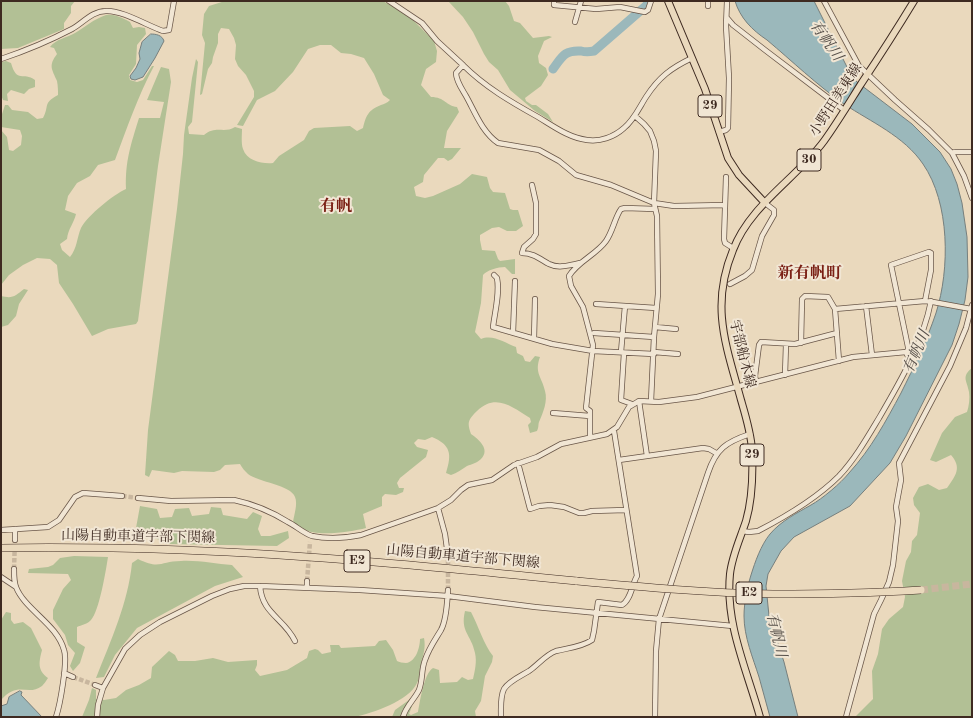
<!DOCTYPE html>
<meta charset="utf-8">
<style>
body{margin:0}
#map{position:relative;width:973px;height:718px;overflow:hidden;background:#ead9bd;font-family:"Old Standard TT",serif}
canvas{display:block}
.frame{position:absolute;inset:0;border:2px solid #3e2a21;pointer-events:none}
</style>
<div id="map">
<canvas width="973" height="718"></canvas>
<div class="frame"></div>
</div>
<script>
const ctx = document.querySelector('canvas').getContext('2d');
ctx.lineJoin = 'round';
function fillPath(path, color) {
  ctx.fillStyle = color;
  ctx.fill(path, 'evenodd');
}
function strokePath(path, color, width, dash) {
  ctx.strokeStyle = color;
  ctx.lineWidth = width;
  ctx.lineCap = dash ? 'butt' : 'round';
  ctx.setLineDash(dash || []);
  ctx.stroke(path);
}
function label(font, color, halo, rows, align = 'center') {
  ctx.font = font + ' "Old Standard TT","Noto Serif JP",serif';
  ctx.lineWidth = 4;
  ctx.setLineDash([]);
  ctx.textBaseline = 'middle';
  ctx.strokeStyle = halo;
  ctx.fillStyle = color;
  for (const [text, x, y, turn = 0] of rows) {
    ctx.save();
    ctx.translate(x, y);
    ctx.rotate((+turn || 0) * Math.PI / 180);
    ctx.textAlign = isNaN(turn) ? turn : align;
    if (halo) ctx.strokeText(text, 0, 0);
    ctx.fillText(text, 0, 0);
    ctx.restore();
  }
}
fillPath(new Path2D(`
 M1,1H75L71,6V13L64,23V29L18,48L1,49Z
 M225,1H383L409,16L434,41L437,51L436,62L426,69L421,85L431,97C445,97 446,106 457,107L459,112L447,131L444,148H461L452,159L448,161L444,158H438L424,175L423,182L414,187L416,196L425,198L433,196L460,184L472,174L487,177L490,188L493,192L505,193L510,209L513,210H518L523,226L516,231H507L499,227L492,228L480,235V240L482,250L495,251L498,259L500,261L515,259V274H512L505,267C498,267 487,270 483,275L481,303L475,332L481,339C493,334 505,343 516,347L517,353L523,356L525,361L530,362L535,356L540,357C534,373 542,377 545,391C548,401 543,413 539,422C538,425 539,427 537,431L530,433L528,425L531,422L530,418C512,407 496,393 477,411C468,420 467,422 471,434C478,439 491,449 481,459C477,463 472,464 467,466C462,469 457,473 451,475L446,473C452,454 451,445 432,437L425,440L418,439L414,443L417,447L428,450L426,457L400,478L397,483L399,488H404L403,492L396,495L385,494L382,497V506L363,514L366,528C351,532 317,537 303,529C300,527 296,524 293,522C294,515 298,504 295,497C291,485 258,482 248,474C245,471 242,468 240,464L225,465L220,470L214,472L182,471L174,473L152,470L149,477L145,475L148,430L177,209L183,154L184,135L192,78L196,59L198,62L192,122L188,127L189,134L204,135C216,125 224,134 235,127L242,129C242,135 241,143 243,149C247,161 262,164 273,163L279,156L304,140L309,131L314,128L350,126L357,131L363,128C366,116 368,110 381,105C384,104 387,103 390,100L383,95L374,74L364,58L351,54L341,53L331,45H320L308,49L293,72L275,91L257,100L243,126L237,125L254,97V91L246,75L238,66L235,59L236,45L234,38L229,29L221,28L218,34V43L213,57L212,63L208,69L202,94L200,95L205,43L202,35L204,14L209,6Z
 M448,1H505L509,6L514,21L520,23L533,38L549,36L552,37L544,41L538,56L539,63L546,68L548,75L541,86L525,98L526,101L532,105H536L548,114L553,122L535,111L510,90L498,70L489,62L484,54L473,32L463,17Z
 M106,15C115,14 122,18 130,22L133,28L139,27L145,28L146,34L137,45L136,64L129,75L130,80L137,82L143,80L152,66H154C138,96 127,128 115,160L98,165L90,176L77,183L68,196L65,210L76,214C74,223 68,229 67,239L60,244L62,250L70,257C77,249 77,237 81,228C88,215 113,195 126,189C125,161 131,144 139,118H160L164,102L147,100L161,67L169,69L171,82L158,166L138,321L136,324L108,329L92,336L73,304L59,283L57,265L50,259L37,258L23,265L9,275L1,285V130L7,137L9,150L13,151L21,145L22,136L20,130L1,127V117L5,105H8L12,110L28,112L37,119L43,118C50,105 42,104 58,95C58,91 58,86 57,81C52,69 48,66 57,54L54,48L50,47C56,39 66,38 75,33C85,27 94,19 106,15Z
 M6,61L11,63C17,84 23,71 35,80V87L29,89L24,94L11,90L7,94L8,101L3,100L1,95V62Z
 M24,289L28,290L19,304L16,316L8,325L1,327V296C13,299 15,296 24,289Z
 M972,368V717H855L873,699L872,671L878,654L882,629L889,619L903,607L905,597L902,581L906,561L911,552L912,541L917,535L920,513L914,505L913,498L919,487L928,484L939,490L947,488C956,475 962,468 951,455L936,462L930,460L942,433L955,417L967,412C969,406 970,398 969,392C967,380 961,377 972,368Z
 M140,506L157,509L160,518L172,517L175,509L189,508L192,516L209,514L211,507L221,508L223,515L247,519L253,512L262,516L258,529L261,536H270L288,531L289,538L277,546L167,544C158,537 148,536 138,541L134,539Z
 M74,556L108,557C106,570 99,612 91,620C88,624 81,625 77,627V642L85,647L80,663L73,671L70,666L75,653L68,645L65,635L53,619V610L63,589L71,580L68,574L28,573L29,569L48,567L53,565L60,558Z
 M138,559C160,570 161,561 181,561C198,560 216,564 232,565L243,577L215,586L137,628L115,655L104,677L96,678C111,640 128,603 132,563Z
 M465,611L471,612C478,625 484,645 493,656L492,662L485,676L481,701L475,711L476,717H392L395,710L409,700L412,706L409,714L411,715L418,712C420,702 424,673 433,668L439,670L440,683L457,682L462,677L468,680L473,679C475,670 477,662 475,653C471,634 460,632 465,611Z
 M6,612L11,613V620L14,624L23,622L31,628L42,650C39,662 37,670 48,678C46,681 44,684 42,686C27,697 19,680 1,700V620Z
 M424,638C426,648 423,655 421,665C419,670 420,678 417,683C409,701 373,713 354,717H82L89,700L92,688L96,690V699L104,700L116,698L126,690L139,685L151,678L152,667L169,651L175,655L178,661H195L213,658L228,662L257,660V665L255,670L260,676L287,670L307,658L309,651L315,649L318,650L322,654L331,652L330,645H339L341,648L375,646L379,641L386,640L393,650L397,661C399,662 403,663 406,663C416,662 420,647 420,639Z`), '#b2c095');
const water = new Path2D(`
 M735,1H814L851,75L857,82L912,124L940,152L951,169L957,184L962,203L967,237L968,277L965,300L959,324L952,345L906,436L890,463L850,506L794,537L781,551L768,574L766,586L769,616L784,662L798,717H770C766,704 763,690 759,677C753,658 744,637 744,616C744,603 747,588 751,575C755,562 761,545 770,534C781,521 797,513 811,505C822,499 841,483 849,473C871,449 886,421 901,393C914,367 927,340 936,313C950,269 950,203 923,164C904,136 871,122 844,104C817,85 792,61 767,40C752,30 740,18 735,1Z
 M151,34C156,34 162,35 164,41L155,58L143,77L135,80L131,79L130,76L136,68L140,59L139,53L142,42Z
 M20,691L22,692L21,695L42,717H1V706L7,704L9,697Z`);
fillPath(water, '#9bb8bb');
strokePath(water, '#767f7d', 1);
strokePath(new Path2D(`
 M553,69C562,57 564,50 581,51C585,52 589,52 594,51L647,5L648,1`), '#9bb8bb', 9);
strokePath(new Path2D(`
 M122,496L138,498
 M14,569L15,540
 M307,581L310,542
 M448,590V556
 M73,677L95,685`), '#c8b69e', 4.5, [4.5, 2]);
strokePath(new Path2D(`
 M921,590L972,584`), '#c8b69e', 7, [7, 3.5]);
const minor = new Path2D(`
 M389,1L422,23L437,41L463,65L456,73C456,81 462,89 466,96C475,112 482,132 498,143L539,150L559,161L576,175L611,185L654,203L674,206L725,205
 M554,1V5L596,9L620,7L645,12L648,10L651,1
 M708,1V6
 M824,1L859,66L895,100L929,130L952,153L964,176L972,198
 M727,18L733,25L765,50L844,110
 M575,22L581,1
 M1,59C25,51 49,41 72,29C83,23 92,11 106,11C122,10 148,26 163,31L169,30L174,1
 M463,65C485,87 511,102 538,117C553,126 569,138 587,140C600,142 614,137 624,128C634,120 639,108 646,97C659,77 671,68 692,58
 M635,116L644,124L650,131L654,141L656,151L654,203L657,216L658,294L654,337L651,401
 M719,132L726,130L728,128L729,78L726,26L727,1
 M952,153L955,152H972
 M726,177L724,239L725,243L733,248
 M532,185L536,203V234L533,239L524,247L522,253C533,253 540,259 549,264C559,269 570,265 580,263
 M494,275L497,278C500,293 495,311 493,327L552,344L593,351L654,354
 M730,284L745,276L752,270L762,236L774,215V210L765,203
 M596,304L656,308
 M866,306L872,355
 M835,309L839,361
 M655,327L676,329
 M513,333L515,281
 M594,333L654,337
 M534,339L535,299
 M801,343L802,299L805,296L828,297L835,309L925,301L933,302L971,309
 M621,352L625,306
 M654,352L678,354
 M906,352L908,350V347L891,265L929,252L931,253V270L925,301
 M624,353L621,400L632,404
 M785,375L786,344
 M756,381L755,376L759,345L761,342L795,344L837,333
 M639,401L647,456
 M553,413L590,416
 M590,437V411L586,408L593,345L583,307L571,286L569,276C578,261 596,255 606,241C613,231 615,217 621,209L625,208L655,209
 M619,460L703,448L709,449L716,453
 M518,463L530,509L539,506L550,505L564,507L579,513H584L592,511L626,510
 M138,498L171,501L234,500C253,504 272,512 288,522C296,526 303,533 312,536C327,539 346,538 361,535L438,508L451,500L461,490L468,485L492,480L514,465L537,457L561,444L607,434L617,427L629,407L639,401L659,402L697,397L853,357L906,352L910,361
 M438,508L445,534L448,556
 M15,529V540
 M1,530L48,527L59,520L75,497L83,493L122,496
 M742,531L749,532L758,531C787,516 816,499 839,476C855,459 867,438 879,418C900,382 923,343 931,301
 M14,569C14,575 14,582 16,587C25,610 57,624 64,650C68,661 60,705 56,717
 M1,577L16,587
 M260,586C262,614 284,618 295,641
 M307,588V581
 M64,673L73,677
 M95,685L103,688
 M97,717L98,705L103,688L125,649L140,635L160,622L212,596L230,589L244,586H260L360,590L448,596L535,607L733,626
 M403,717C406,706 414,700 419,690C423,680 421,670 425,660C429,648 435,640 441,630C447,619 447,602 448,590
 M501,717C501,709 500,697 504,689C509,681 521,676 529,671C538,665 545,655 556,651C568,648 582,647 592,640L594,631L598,602L622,605C631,600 632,584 637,576L614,431
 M655,717L656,651L659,619L708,473C716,449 726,442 750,434
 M846,717L874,614L881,600L889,582L893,565L898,521L896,507L901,480L899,463L950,366L966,328L972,305`);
const major = new Path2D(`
 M668,1L705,89L728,158L739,175L765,203
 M760,717C747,670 725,624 730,574C732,556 740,539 746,521C752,500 753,472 752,450C751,433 746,417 741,400C726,345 710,306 733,250C750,205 796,179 824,141C837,123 849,103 861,84C879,57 897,29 914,1`);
const highway = new Path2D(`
 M1,548C61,547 122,548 182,550C314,555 446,568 577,581`);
strokePath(minor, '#695648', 6);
strokePath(major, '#3e2a21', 8);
strokePath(highway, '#3e2a21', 8);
strokePath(minor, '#f1e6d4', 4.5);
strokePath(major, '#ead9bd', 6);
strokePath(highway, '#ead9bd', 7);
const highwayBridge = new Path2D(`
 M577,581C642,587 708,593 773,594C823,594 872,593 921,590`);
strokePath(highwayBridge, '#3e2a21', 8, []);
strokePath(highwayBridge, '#ead9bd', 7);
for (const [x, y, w] of [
 [710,106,24],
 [809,160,24],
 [752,455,24],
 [357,561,26],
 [749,593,26]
]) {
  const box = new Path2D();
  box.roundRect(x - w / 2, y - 11, w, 22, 3);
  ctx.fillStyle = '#f1e6d4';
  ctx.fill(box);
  strokePath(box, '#3e2a21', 1);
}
label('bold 13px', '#3e2a21', null, [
 ["29",710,106],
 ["30",809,160],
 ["29",752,455],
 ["E2",357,561],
 ["E2",749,593]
]);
label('14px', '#3e2a21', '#f1e6d4', [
 ["小野田美東線",836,100,-57],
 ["宇部船木線",742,354,76],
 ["山陽自動車道宇部下関線",138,537,1],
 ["山陽自動車道宇部下関線",463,557,5]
]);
label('italic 15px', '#554e48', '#f1e6d4', [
 ["有帆川",826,41,55],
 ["有帆川",917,352,-67],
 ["有帆川",776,635,77]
]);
label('bold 16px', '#7a1f14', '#f1e6d4', [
 ["有帆",336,207],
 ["新有帆町",810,274]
]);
</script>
